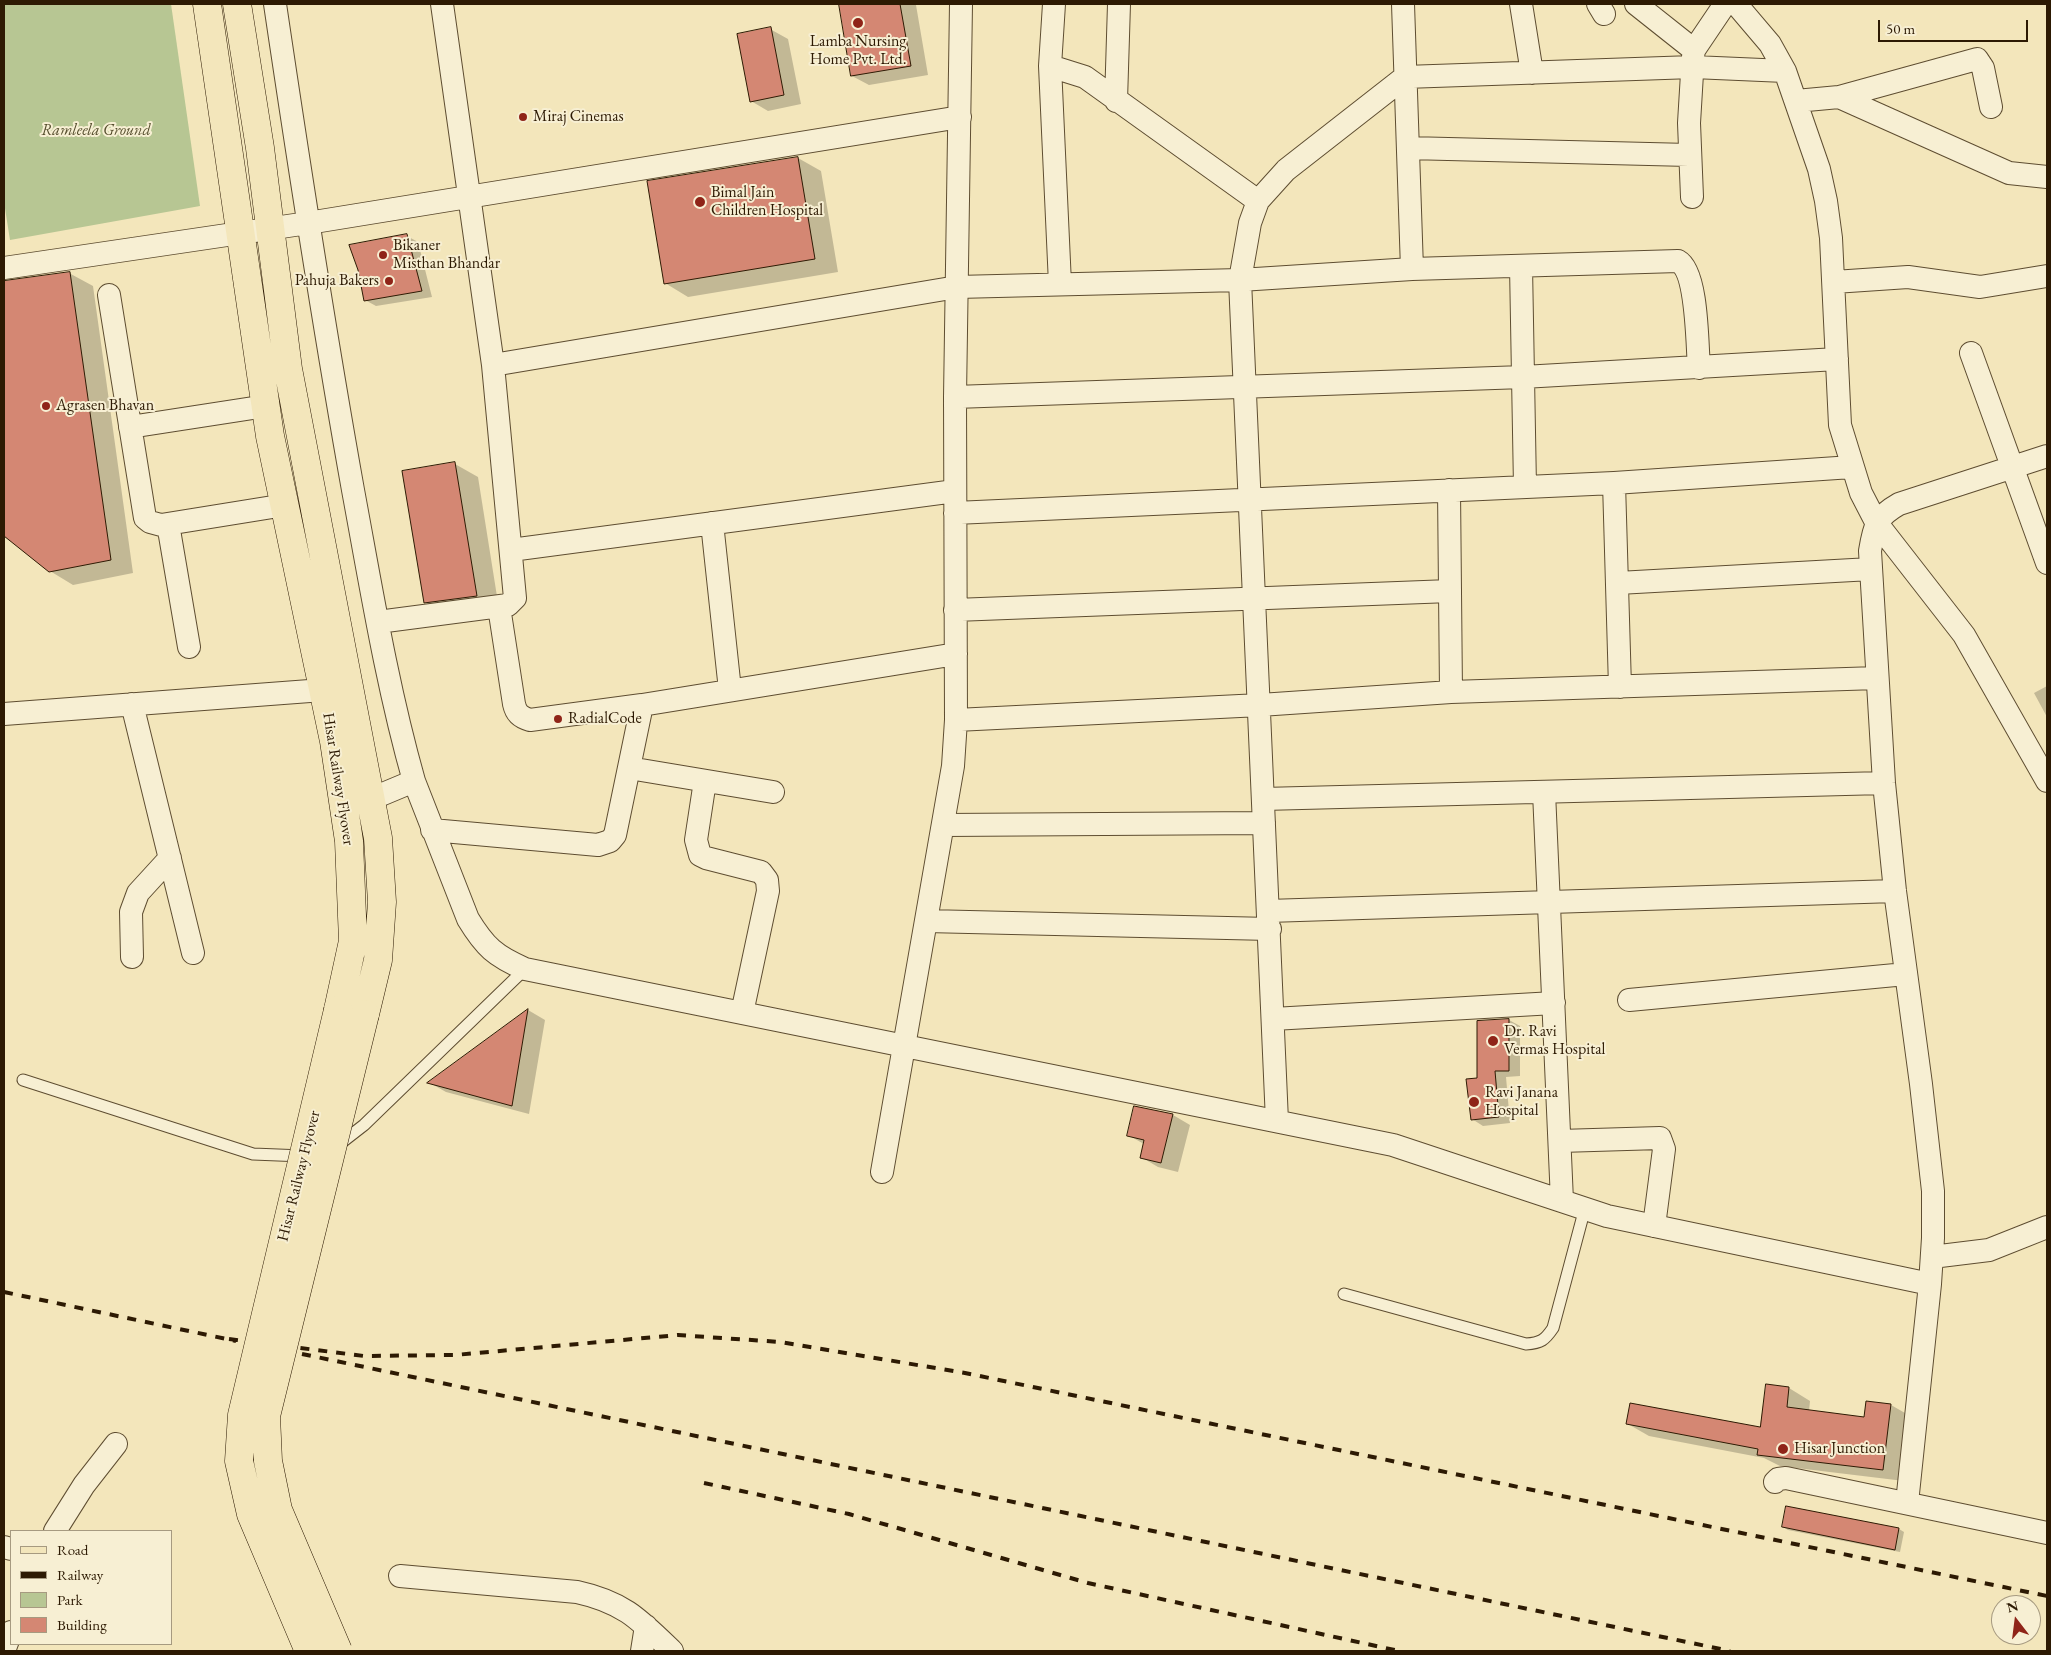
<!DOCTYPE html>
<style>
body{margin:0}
#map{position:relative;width:2051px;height:1655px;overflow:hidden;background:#f3e6bb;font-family:"EB Garamond",serif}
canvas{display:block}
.frame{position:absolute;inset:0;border:5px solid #2d1a03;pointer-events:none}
.legend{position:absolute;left:10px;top:1530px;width:162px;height:115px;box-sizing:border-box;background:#f7efd3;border:1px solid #a69a80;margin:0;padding:6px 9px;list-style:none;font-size:15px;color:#2d1a03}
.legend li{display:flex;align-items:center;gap:10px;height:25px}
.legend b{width:25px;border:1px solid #a69a80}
.north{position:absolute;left:1991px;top:1595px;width:50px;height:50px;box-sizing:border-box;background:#f7efd3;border:1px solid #a69a80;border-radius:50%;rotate:345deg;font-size:14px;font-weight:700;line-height:20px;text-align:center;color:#2d1a03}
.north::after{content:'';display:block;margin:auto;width:18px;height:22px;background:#8f2418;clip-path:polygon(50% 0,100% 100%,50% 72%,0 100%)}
.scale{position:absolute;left:1878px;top:20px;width:150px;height:22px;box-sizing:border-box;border:2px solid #2d1a03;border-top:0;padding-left:6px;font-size:15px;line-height:18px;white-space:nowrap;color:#2d1a03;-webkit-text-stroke:4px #f7efd3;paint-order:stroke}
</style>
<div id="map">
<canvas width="2051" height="1655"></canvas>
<div class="frame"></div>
<ul class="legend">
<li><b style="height:6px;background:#f3e6bb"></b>Road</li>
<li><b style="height:6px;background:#2d1a03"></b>Railway</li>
<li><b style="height:14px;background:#b7c693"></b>Park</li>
<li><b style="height:14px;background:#d48773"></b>Building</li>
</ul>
<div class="north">N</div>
<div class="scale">50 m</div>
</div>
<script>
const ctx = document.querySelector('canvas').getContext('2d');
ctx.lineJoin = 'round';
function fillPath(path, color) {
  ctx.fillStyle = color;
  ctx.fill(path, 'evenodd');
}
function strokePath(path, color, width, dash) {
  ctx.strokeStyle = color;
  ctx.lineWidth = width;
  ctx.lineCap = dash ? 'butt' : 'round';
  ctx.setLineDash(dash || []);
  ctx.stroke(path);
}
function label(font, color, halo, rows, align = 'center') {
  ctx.font = font + ' "EB Garamond",serif';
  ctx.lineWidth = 4;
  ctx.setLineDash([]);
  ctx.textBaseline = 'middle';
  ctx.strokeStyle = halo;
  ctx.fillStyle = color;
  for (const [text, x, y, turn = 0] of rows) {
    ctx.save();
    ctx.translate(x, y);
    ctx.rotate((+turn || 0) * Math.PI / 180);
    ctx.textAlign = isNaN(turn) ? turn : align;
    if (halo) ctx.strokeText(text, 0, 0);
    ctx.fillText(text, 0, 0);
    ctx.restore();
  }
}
fillPath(new Path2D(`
 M4,4H171L200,206L10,240L4,202Z`), '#b7c693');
fillPath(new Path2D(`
 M847,4L916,5L928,75L869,85L852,76L840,5Z
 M770,29L788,39L801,104L768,111L751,101Z
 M798,158L821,171L838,272L688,297L665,283L648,182Z
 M407,236L418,242L432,297L376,306L365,300Z
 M69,273L93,286L133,573L73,585L50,571L5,535L4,526V281Z
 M455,464L478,477L499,609L448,615L425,602Z
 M2047,686V717L2034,693Z
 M528,1010L545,1020L529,1114L446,1092L430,1083Z
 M1509,1020L1520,1026V1076L1506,1077L1510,1123L1483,1126L1472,1119L1478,1079Z
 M1173,1115L1190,1125L1178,1172L1158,1167L1141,1157L1144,1144L1128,1135Z
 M1789,1388L1810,1401L1809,1411L1865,1418L1891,1405L1912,1417L1904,1481L1780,1466L1764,1458L1649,1436L1628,1424L1761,1429Z
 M1787,1507L1899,1529L1904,1532L1900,1552L1788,1530L1783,1527Z`), '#0003');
const building = new Path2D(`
 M839,4H900L911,66L851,76Z
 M771,27L784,95L750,102L737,34Z
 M798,157L815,259L664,284L647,181Z
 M407,234L422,291L364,301L358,270L349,245Z
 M70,272L111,560L49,572L4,536V281Z
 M455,462L477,596L424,603L402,471Z
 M528,1009L512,1106L427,1083Z
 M1509,1019V1071H1495L1499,1117L1471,1120L1466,1079L1477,1078V1021Z
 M1134,1106L1173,1114L1161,1163L1140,1158L1144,1140L1127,1136Z
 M1766,1384L1789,1387L1787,1407L1864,1417L1866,1401L1891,1404L1883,1470L1757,1455L1758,1449L1626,1424L1630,1403L1760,1427Z
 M1786,1506L1899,1528L1895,1550L1782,1527Z`);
fillPath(building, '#d48773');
strokePath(building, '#2d1a03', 1);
const lane = new Path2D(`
 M23,1080L253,1154L303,1156
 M337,1146L364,1125L525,969
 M1344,1294L1526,1344C1541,1343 1545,1340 1553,1328L1585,1208`);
const street = new Path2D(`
 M275,4C299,166 324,328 353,490C371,587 387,686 414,781L371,799
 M1054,4L1050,66L1060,284
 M1403,4L1412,269
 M1521,4L1532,73
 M1598,4L1604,14
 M1636,4L1694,50
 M1736,4L1770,44L1785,71L1819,169L1826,201L1831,238L1840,425L1861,493L1876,522L1964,635L2047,781
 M1050,66L1085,77L1258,201
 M1839,97L1977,59L1983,68L1991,107
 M1116,101L1119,4
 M1796,101L1839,97L2009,173L2047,177
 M1408,148L1689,155
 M1692,197L1689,123L1693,57L1694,50L1725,4
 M1521,266L1525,487
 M4,268L308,223L960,117
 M1834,282L1908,277L1980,287L2047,276
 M109,295L145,518L150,522L161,525L285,505
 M1971,353L2047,563
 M493,365L957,287L1240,280L1412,269L1678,261C1698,272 1697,346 1699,368
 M955,397L1523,377L1837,359
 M130,427L266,406
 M1614,483L1620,687
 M1449,490L1451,692
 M955,513L1614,483L1852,467
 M712,523L730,690
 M168,524L189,647
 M511,550L955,491
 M1618,583L1871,569
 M499,607L514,704C516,713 520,717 530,720L642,705L956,654
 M955,610L1450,591
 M378,622L508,605L515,598L493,365L442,4
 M132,704L193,953
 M4,714L323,690
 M956,720L1260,705L1451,692L1877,678
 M629,768L773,792
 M414,781L468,919C485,947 495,956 525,969L1393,1145L1607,1216L1930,1284
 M705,781L696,840L700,855L706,858L761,872L767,880L768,891L742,1013
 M1544,792L1562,1201
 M1263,799L1884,783
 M944,825L1264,823
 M432,830L598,845L610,841L615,835L642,705
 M1268,911L1895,891
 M926,921L1270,929
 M132,957L131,912L138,893L170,858
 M1629,1000L1906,974
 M1273,1019L1554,1003
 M1277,1121L1240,280L1250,223L1258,201L1286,170L1405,77L1693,67L1785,71
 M1560,1141L1660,1138L1664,1149L1654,1226
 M882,1172L953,766L956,720L955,397L961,4
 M1932,1257L1989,1250L2047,1227
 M1775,1482L1778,1479L1786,1478L2047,1533
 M1907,1503L1930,1284L1933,1238V1191L1921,1084L1895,891L1884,783L1870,551C1874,526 1876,517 1899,504L2047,456
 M55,1531L84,1485L116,1444
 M4,1547L11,1549
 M400,1576L577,1592C623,1602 639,1619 672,1651
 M4,1651L11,1632
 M642,1651L646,1626`);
const primary = new Path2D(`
 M207,4L270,436L334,741L349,841L353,941L338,1010
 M237,4L260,148L288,369L378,838L382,902L378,960L365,1014`);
strokePath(lane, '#5e4d31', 13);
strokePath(street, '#5e4d31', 24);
strokePath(primary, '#2d1a03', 29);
strokePath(lane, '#f7efd3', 11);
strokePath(street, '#f7efd3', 22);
strokePath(primary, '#f3e6bb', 28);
strokePath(new Path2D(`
 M4,1292L236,1341
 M229,1339L364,1356L455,1355L678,1335L780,1342L965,1373L2047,1596
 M302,1354L1730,1651
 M704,1483L849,1514L1088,1583L1399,1651`), '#2d1a03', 4, [9, 9]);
const primaryBridge = new Path2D(`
 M309,1651L251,1514L239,1461L242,1415L338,1010
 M338,1651L278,1510L268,1461L266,1416L365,1014`);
strokePath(primaryBridge, '#2d1a03', 29, []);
strokePath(primaryBridge, '#f3e6bb', 28);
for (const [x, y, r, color] of [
 [858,23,6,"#8f2418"],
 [523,117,5,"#8f2418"],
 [700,202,6,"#8f2418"],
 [383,255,5,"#8f2418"],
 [389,281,5,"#8f2418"],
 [46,406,5,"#8f2418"],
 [558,719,5,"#8f2418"],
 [1493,1041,6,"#8f2418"],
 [1474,1102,6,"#8f2418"],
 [1783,1449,6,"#8f2418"]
]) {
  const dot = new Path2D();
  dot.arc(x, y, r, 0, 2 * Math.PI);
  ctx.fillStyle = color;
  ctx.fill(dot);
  strokePath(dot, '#f7efd3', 2);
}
label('16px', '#2d1a03', '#f7efd3', [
 ["Lamba Nursing",858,42,"center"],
 ["Home Pvt. Ltd.",858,60,"center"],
 ["Miraj Cinemas",533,117],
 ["Bimal Jain",711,193],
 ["Children Hospital",711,211],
 ["Bikaner",393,246],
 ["Misthan Bhandar",393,264],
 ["Pahuja Bakers",379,281,"right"],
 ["Agrasen Bhavan",56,406],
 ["RadialCode",568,719],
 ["Dr. Ravi",1504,1032],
 ["Vermas Hospital",1504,1050],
 ["Ravi Janana",1485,1093],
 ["Hospital",1485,1111],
 ["Hisar Junction",1794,1449]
], 'left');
label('italic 16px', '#564e2e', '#f7efd3', [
 ["Ramleela Ground",96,131]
]);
label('16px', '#2d1a03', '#f7efd3', [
 ["Hisar Railway Flyover",338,779,81],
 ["Hisar Railway Flyover",299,1176,-76]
]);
</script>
